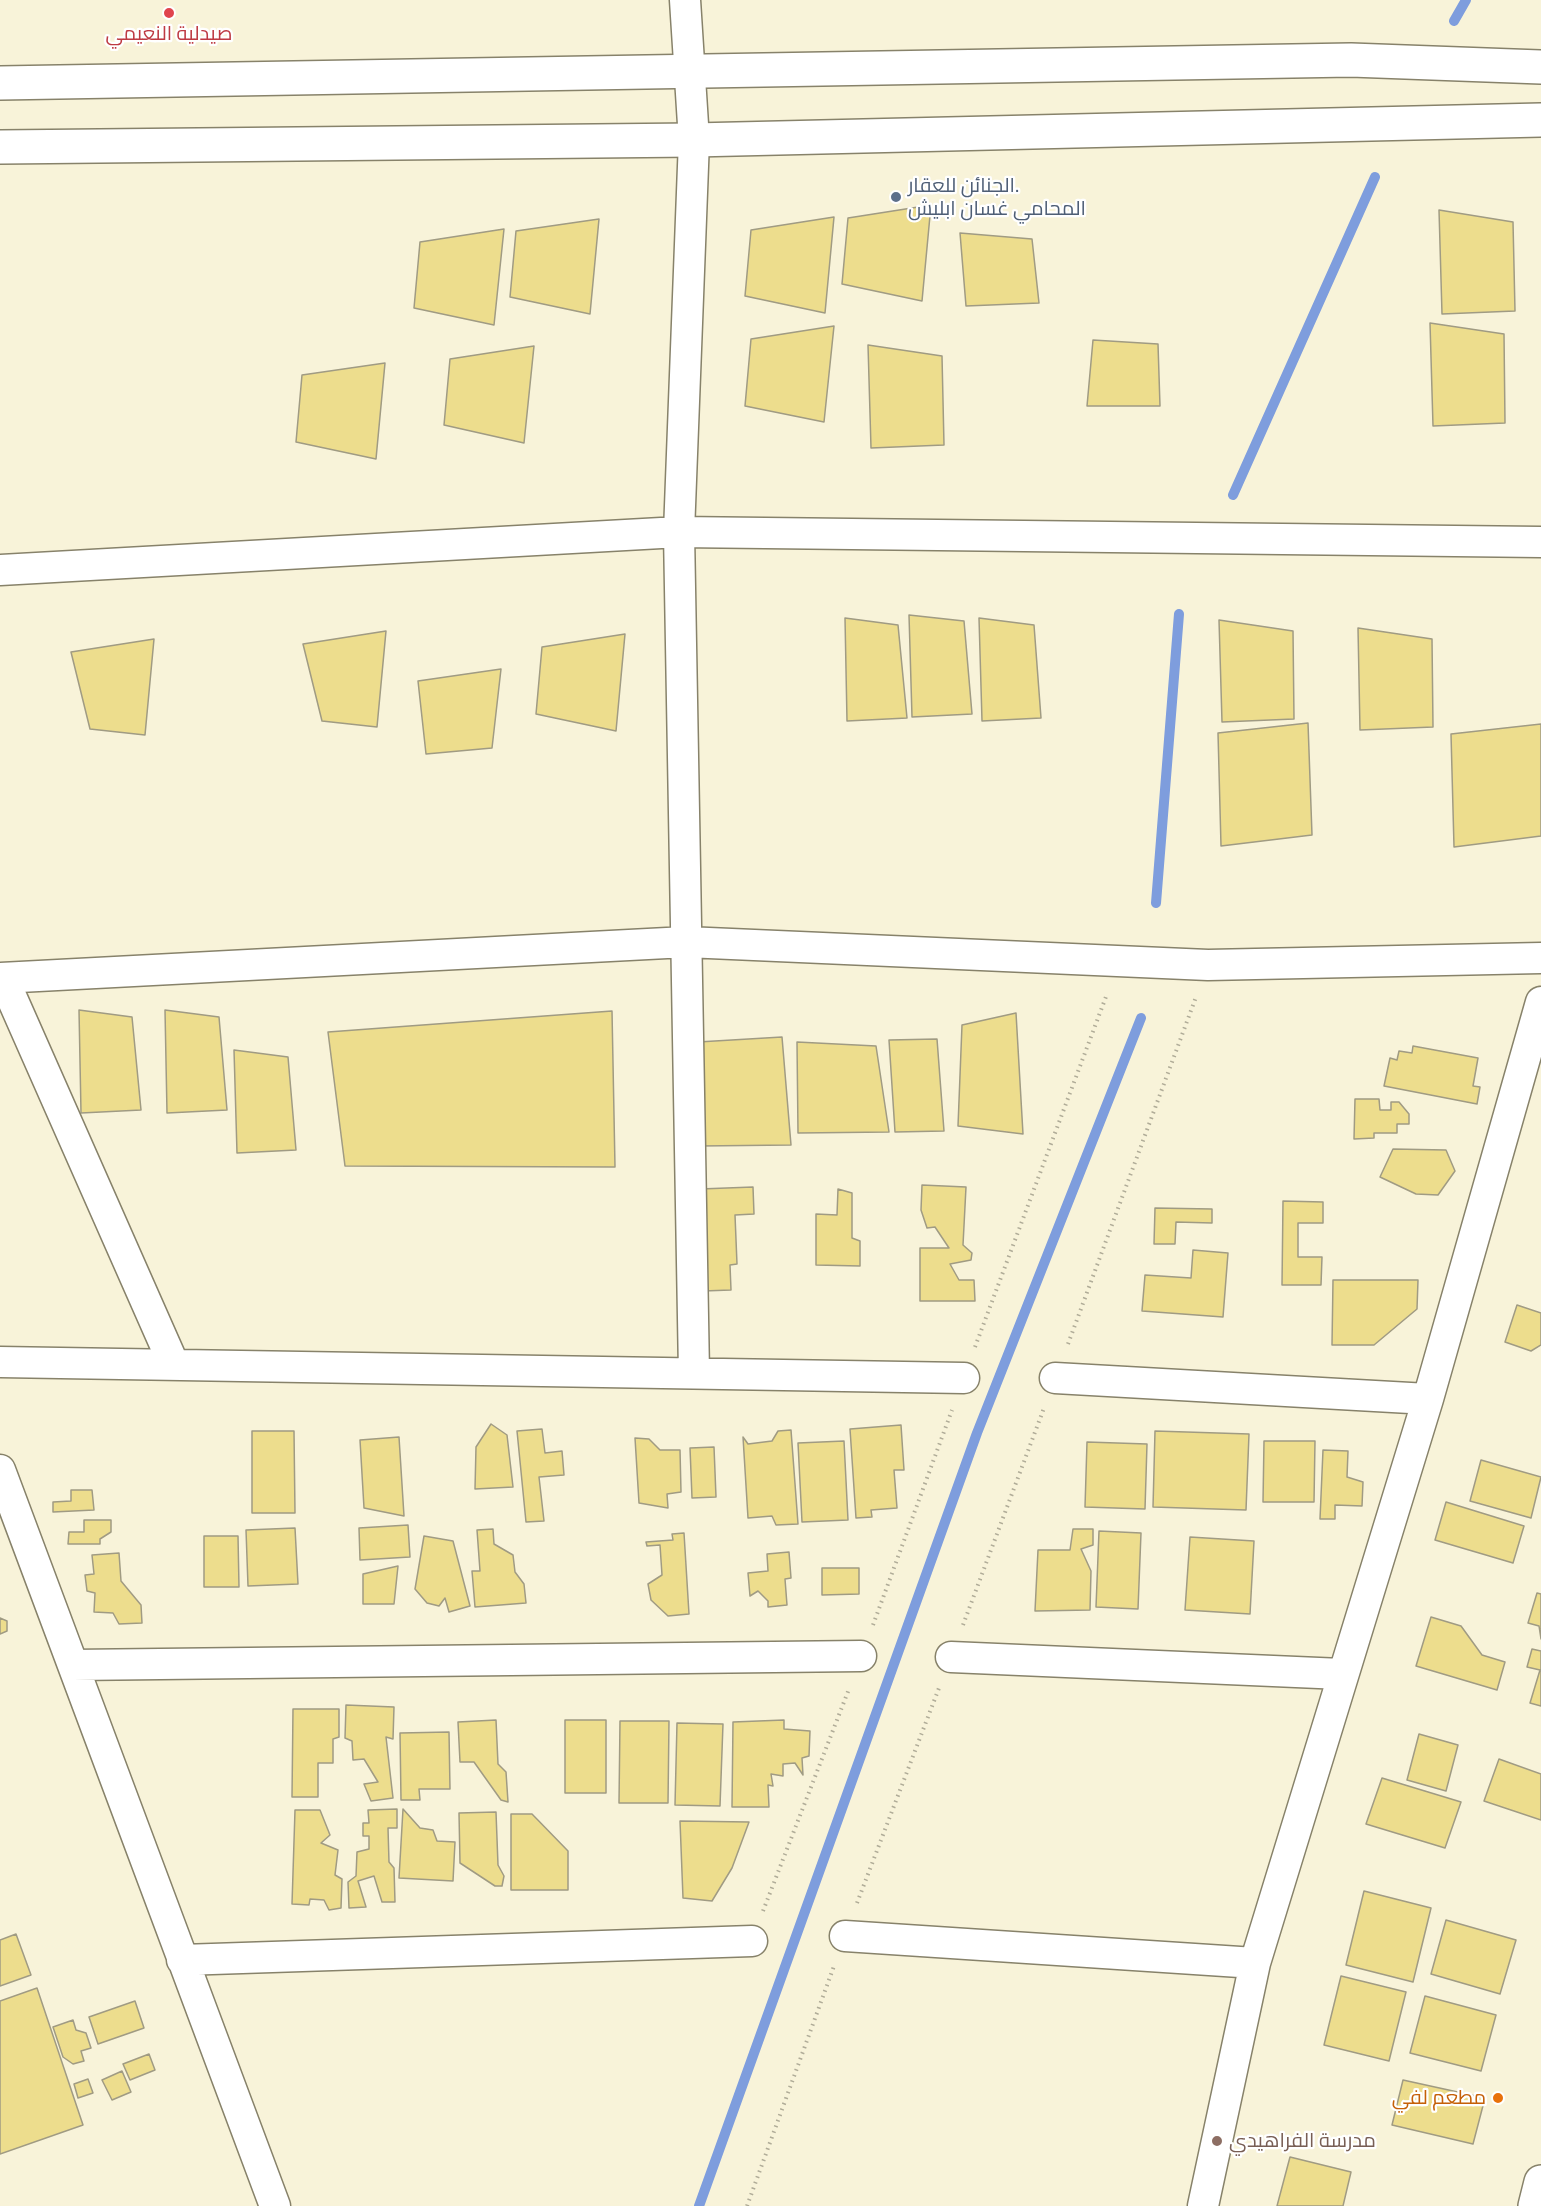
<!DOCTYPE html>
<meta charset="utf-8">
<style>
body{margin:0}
canvas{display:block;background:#f8f3d9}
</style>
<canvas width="1541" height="2206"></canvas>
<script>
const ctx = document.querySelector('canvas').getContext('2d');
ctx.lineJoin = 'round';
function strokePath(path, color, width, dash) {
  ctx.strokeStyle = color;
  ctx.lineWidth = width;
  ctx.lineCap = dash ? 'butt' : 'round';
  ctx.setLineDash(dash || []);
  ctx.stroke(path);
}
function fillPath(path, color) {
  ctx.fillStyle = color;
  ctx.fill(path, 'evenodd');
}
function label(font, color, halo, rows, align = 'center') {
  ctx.font = font + ' "Zilla Slab",Cairo,serif';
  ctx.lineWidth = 4.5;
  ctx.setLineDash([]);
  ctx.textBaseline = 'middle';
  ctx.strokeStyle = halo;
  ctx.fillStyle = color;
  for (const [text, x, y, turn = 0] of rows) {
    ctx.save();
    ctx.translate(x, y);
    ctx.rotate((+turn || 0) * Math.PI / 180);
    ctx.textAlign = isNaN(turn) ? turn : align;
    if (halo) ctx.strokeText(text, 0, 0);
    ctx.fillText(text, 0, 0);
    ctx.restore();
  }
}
strokePath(new Path2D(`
 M1454,21L1466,0
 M1233,495L1375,177
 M1156,903L1179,614
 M699,2206L977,1433L1141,1018`), '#7e9ddd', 10);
const building = new Path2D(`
 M931,205L922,301L842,284L848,218Z
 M1439,210L1513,222L1515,311L1442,314Z
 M834,217L825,313L745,296L751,230Z
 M599,219L590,314L510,297L516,231Z
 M504,229L494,325L414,308L420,242Z
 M960,233L1032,239L1039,303L966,306Z
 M1430,323L1504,334L1505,423L1433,426Z
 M834,326L824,422L745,406L751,339Z
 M1093,340L1158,344L1160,406H1087Z
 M868,345L942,356L944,445L871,448Z
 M534,346L524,443L444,425L450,359Z
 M385,363L376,459L296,442L302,375Z
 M909,615L964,621L972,714L912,717Z
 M845,618L898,625L907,718L847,721Z
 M979,618L1034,625L1041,718L982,721Z
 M1219,620L1293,631L1294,719L1222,722Z
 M1358,628L1432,639L1433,727L1360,730Z
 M386,631L377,727L322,721L303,644Z
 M625,634L616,731L536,714L542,647Z
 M154,639L145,735L90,729L71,652Z
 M501,669L492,748L426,754L418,681Z
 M1308,723L1312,835L1221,846L1218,733Z
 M1541,724V836L1454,847L1451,734Z
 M79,1010L132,1017L141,1110L81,1113Z
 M165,1010L219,1017L227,1110L167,1113Z
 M612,1011L615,1167L345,1166L328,1032Z
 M1016,1013L1023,1134L958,1126L962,1025Z
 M782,1037L791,1145L699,1146L698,1042Z
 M937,1039L944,1131L895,1132L889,1040Z
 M797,1042L876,1046L889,1132L798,1133Z
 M1413,1046L1478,1058L1473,1086L1480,1087L1477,1104L1384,1086L1390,1058L1397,1060L1399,1051L1412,1053Z
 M234,1050L288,1057L296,1150L237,1153Z
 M1355,1099H1379L1380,1110H1391V1102H1399L1409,1114V1124H1397V1133H1374V1138L1354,1139Z
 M1393,1149L1446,1150L1455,1171L1438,1195L1416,1194L1380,1177Z
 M922,1185L966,1187L963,1245L972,1253L971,1260L950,1264L959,1280H974L975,1301H920V1248H949L935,1227L927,1228L921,1210Z
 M753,1187L754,1214L735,1215L737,1264L730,1265L731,1290L703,1291L700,1189Z
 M838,1189L852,1193V1238L860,1241V1266L816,1265V1214L837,1215Z
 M1283,1201L1323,1202V1223H1298V1257H1322L1321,1285H1282Z
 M1155,1208L1212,1209V1223L1176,1222L1175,1244H1154Z
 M1193,1250L1228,1253L1223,1317L1142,1311L1145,1275L1191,1278Z
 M1333,1280H1418L1417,1309L1374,1345H1332Z
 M1517,1305L1541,1313V1345L1531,1351L1505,1342Z
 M491,1424L507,1435L513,1487L475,1489L476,1447Z
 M901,1425L904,1470H894L897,1508L871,1510L872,1517L856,1518L850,1429Z
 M542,1429L545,1453L562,1451L564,1475L539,1477L544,1521L526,1522L517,1431Z
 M791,1430L798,1524L776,1525L772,1516L748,1518L743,1437L748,1444L772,1441L778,1431Z
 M252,1431H294L295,1513H252Z
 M1155,1431L1249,1434L1246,1510L1153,1507Z
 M399,1437L404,1516L364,1508L360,1440Z
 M635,1438L649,1439L660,1450H680L681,1492L667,1494L668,1508L639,1503Z
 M844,1441L848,1520L802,1522L798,1443Z
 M1264,1441H1315L1314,1502H1263Z
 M1087,1442L1147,1444L1145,1509L1085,1507Z
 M714,1447L716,1497L692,1498L690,1448Z
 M1323,1450L1348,1451L1347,1477L1363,1482L1362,1506L1335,1505V1519H1320Z
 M1481,1460L1541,1477L1531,1518L1470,1501Z
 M71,1490H92L94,1510L53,1512V1502L71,1501Z
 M1446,1502L1524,1526L1513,1563L1435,1540Z
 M84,1520H111V1532L100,1539V1544H68L69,1532H84Z
 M408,1525L410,1557L360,1560L359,1528Z
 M295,1528L298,1584L248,1586L246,1530Z
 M493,1529L494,1544L513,1555L515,1572L524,1584L526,1603L475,1607L472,1571H480L477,1530Z
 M1073,1529H1093V1545L1081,1549L1091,1571L1090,1610L1035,1611L1038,1550H1070Z
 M1099,1531L1141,1533L1138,1609L1096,1607Z
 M684,1533L689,1614L668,1616L651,1600L648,1584L662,1575L660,1545L647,1546L646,1542L673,1540L672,1534Z
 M204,1536H238L239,1587H204Z
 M424,1536L453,1541L470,1606L449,1612L445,1598L439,1606L427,1603L415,1589Z
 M1190,1537L1254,1541L1250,1614L1185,1610Z
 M789,1552L791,1578L785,1579L787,1605L768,1607V1601L758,1591L750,1596L748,1573L768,1571L767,1554Z
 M119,1553L121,1581L141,1605L142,1623L119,1624L113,1613L94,1612L95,1593L87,1591L85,1575L94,1574L92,1555Z
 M398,1566L394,1604H363V1574Z
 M822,1568H859V1594L822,1595Z
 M1537,1593L1541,1594V1639L1539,1626L1528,1623Z
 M1431,1617L1461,1626L1482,1655L1505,1662L1497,1690L1416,1666Z
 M0,1618L7,1621V1631L0,1634Z
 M1532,1649L1541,1651V1706L1530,1703L1540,1670L1527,1667Z
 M346,1705L394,1707L393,1739L386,1737L393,1798L371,1801L364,1784L378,1782L364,1759L353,1760L352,1741L345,1738Z
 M293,1709H339V1737L333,1739V1763H318V1797H292Z
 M496,1720L498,1764L506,1772L508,1802L501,1800L474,1762H460L458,1722Z
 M565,1720H606V1793H565Z
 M784,1720V1729L810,1731L809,1756L802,1758L803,1775L795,1763L783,1764V1776L771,1774L773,1786L768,1785L769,1807H732L733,1722Z
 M620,1721H669L668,1803H619Z
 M677,1723L723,1724L720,1806L675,1805Z
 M449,1732L450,1789H419L420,1800H401L400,1733Z
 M1419,1734L1458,1745L1446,1791L1407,1780Z
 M1499,1759L1541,1774V1820L1484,1801Z
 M1382,1778L1461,1802L1445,1848L1366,1824Z
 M397,1809V1828H388L389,1862L394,1868L395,1902H382L374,1876L358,1881L366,1907L349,1908L348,1882L356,1876L357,1852L369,1849V1836H363V1823H369L368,1810Z
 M403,1809L420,1828L433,1830L437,1841L455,1842L453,1881L399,1878Z
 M295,1810H320L330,1835L321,1843L338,1850L335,1875L342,1879L341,1908L329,1910L324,1900L310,1899L309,1905L292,1904Z
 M496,1812L498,1865L504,1876L502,1886H495L460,1863L459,1813Z
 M511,1814H532L568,1851V1890H511Z
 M680,1821L749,1822L732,1868L712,1901L683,1898Z
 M1364,1891L1431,1908L1413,1982L1346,1965Z
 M1446,1920L1516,1940L1500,1994L1431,1974Z
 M16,1934L31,1975L0,1986V1940Z
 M1341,1976L1406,1992L1389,2061L1324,2045Z
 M37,1988L83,2125L0,2154V2001Z
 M1425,1996L1496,2015L1481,2071L1410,2053Z
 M135,2001L144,2028L98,2044L89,2017Z
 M73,2020L76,2030L86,2033L91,2048L81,2051L84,2061L73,2064L63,2057L53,2027Z
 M149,2054L155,2070L130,2080L123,2064Z
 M122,2071L131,2092L112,2100L102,2080Z
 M88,2079L93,2093L78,2098L74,2084Z
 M1403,2080L1485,2098L1473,2144L1392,2125Z
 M1290,2157L1351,2172L1343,2206H1277Z`);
fillPath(building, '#eddd8d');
strokePath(building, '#a09b83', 1.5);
const street = new Path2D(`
 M685,0L694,140L679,532L694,1373
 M0,570L679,532L1541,542
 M0,978L686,942L1208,965L1541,958
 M3,978L174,1365
 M0,1362L964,1378
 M1055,1378L1428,1399
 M0,1470L275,2206
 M951,1657L1342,1674
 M73,1665L861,1656
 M845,1936L1255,1963
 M182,1960L752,1941
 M1203,2206L1255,1963L1428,1399L1541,1002`);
const secondary = new Path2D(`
 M0,83L1351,60L1541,67
 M0,147L694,140L1541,120
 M1535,2206L1541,2182`);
strokePath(street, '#87826a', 33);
strokePath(secondary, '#87826a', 36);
strokePath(new Path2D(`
 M1068,1344L1196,997
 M975,1347L1107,994
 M873,1625L952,1410
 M963,1625L1044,1408
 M857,1903L939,1688
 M763,1911L849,1689
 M747,2206L834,1966`), '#b0ac98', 4, [1.5, 4.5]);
strokePath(street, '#fff', 30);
strokePath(secondary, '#fff', 33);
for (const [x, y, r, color] of [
 [169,13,6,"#e0444e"],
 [896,197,6,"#5c6f8a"],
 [1498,2098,6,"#e8710a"],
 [1217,2141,6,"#8d6e63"]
]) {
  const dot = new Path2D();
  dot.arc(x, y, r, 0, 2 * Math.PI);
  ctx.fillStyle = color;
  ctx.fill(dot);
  strokePath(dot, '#fff', 2);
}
label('20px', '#be3a42', '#fff', [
 ["صيدلية النعيمي",169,34]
]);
label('20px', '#4e5e75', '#fff', [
 ["الجنائن للعقار.",908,186],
 ["المحامي غسان ابليش",908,209]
], 'left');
label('20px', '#c56008', '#fff', [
 ["مطعم لفي",1486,2098]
], 'right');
label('20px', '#785e54', '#fff', [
 ["مدرسة الفراهيدي",1229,2141]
], 'left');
</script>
